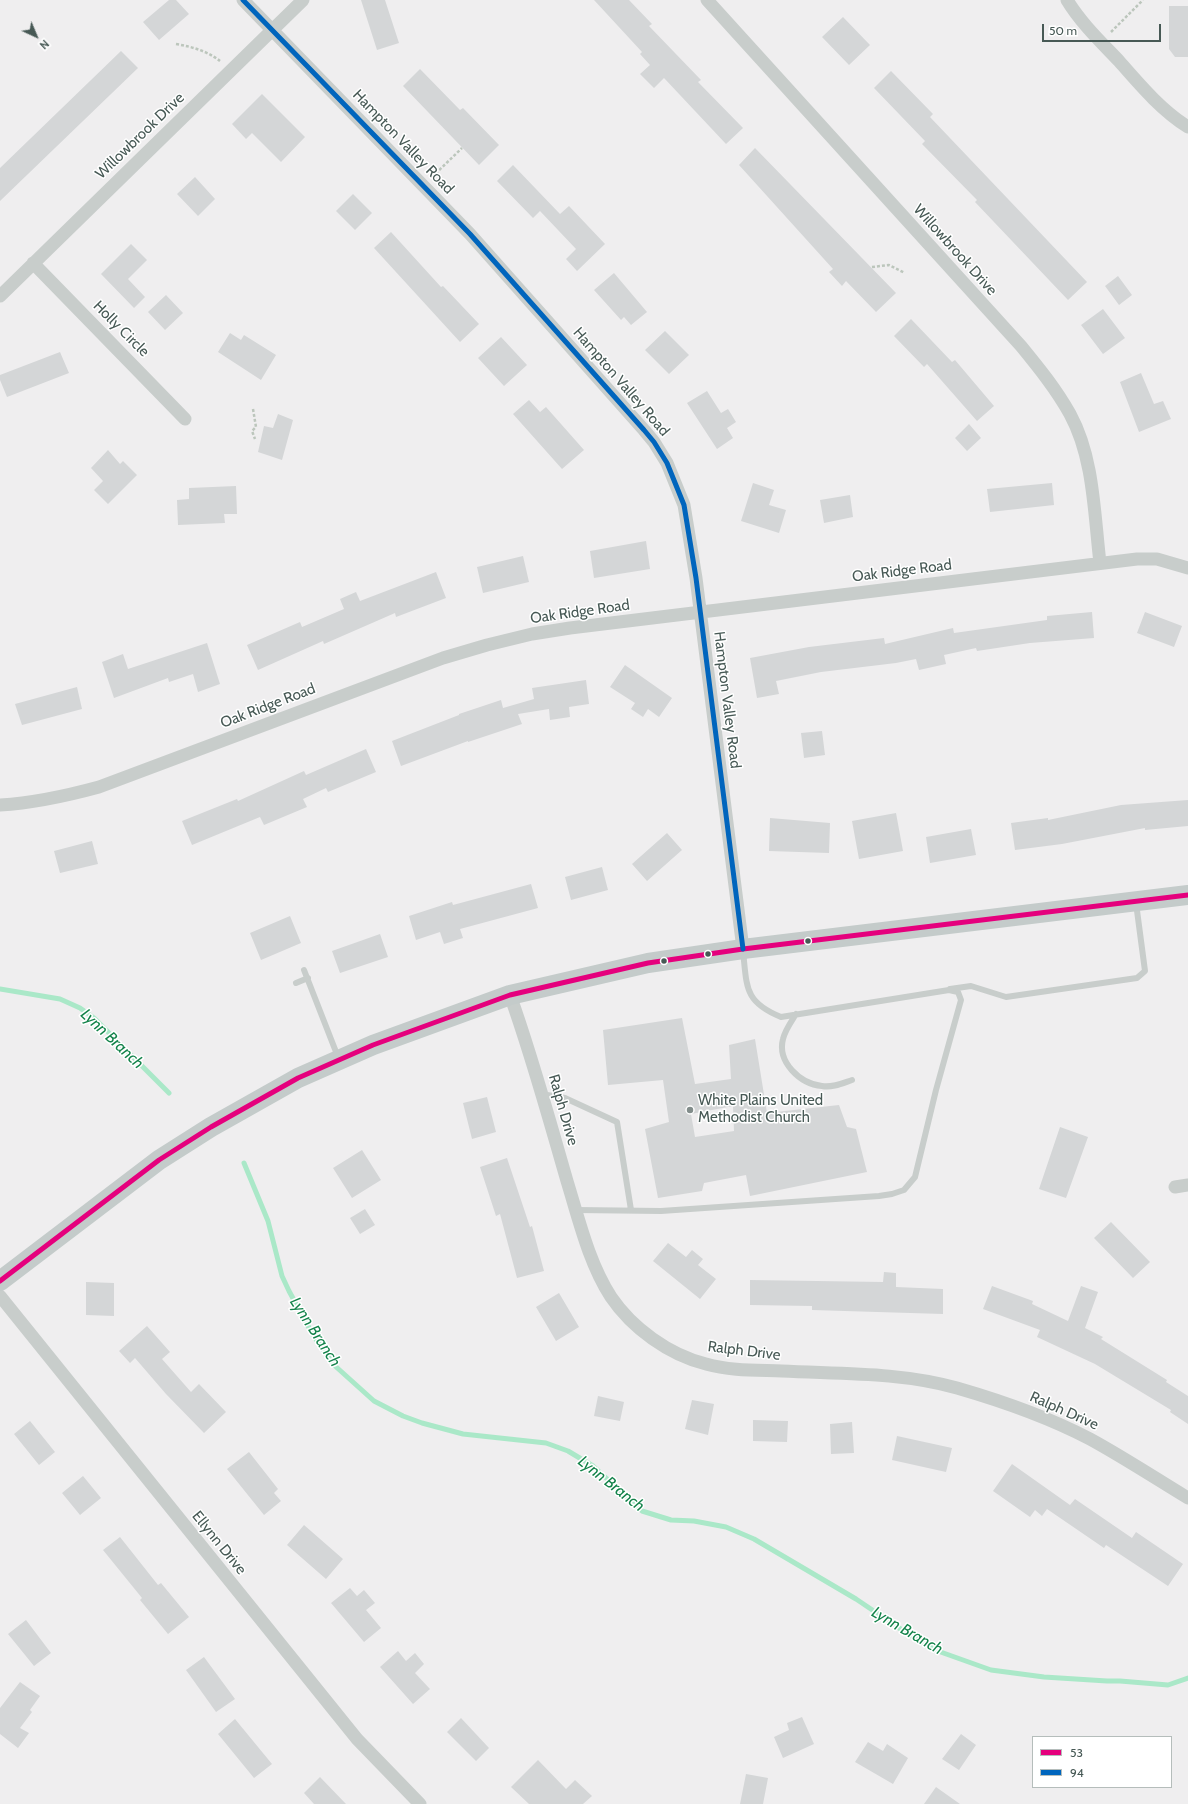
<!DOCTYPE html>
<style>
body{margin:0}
#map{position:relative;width:1188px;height:1804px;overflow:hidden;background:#efeeef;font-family:Cabin,sans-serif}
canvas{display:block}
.legend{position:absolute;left:1032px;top:1736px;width:140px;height:52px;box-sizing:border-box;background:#fff;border:1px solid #b5bdbb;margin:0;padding:5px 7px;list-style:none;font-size:12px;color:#475955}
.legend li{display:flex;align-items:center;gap:8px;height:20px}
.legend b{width:20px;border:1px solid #b5bdbb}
.north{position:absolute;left:16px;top:16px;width:40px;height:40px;-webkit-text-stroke:3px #fff;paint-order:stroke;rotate:136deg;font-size:11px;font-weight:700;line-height:16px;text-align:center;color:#475955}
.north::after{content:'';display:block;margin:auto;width:14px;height:18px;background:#475955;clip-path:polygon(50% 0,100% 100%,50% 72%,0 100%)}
.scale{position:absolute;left:1042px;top:24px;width:119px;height:18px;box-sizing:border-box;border:2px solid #475955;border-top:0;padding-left:5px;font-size:12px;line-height:14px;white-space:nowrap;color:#475955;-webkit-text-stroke:3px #fff;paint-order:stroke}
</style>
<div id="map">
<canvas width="1188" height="1804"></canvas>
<ul class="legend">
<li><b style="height:5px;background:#e5007d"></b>53</li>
<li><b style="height:5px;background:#0065bd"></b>94</li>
</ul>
<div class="north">N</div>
<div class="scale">50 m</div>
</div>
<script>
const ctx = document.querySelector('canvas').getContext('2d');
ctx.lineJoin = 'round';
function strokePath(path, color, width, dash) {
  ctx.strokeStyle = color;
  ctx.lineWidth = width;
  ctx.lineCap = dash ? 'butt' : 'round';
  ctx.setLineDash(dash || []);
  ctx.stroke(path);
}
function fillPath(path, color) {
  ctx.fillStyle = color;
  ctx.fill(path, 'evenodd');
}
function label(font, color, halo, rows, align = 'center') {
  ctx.font = font + ' Cabin,sans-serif';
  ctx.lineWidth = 3;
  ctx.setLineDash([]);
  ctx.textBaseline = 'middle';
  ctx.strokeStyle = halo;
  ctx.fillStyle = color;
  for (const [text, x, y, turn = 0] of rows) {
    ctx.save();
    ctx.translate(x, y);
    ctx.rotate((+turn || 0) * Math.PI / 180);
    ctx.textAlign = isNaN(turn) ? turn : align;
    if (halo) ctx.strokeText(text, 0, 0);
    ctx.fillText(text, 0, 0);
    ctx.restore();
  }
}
strokePath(new Path2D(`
 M0,989L60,999L80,1008L94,1018L169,1093
 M244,1163L268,1221L282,1276L289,1291L313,1335L334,1365L374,1401L403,1416L422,1423L463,1434L546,1443L568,1451L593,1466L642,1511L671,1520L694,1521L726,1527L754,1539L856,1599L899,1628L935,1650L991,1670L1044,1677L1107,1681H1120L1168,1685L1188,1678`), '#aae8c8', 5);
fillPath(new Path2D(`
 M169,0H176L189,14L159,40L143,22Z
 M361,0H385L399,43L377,50Z
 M594,0H629L652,24L649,26L701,80L698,82L743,128L726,144L664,78L654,88L640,74L650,65L640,54L642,52Z
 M1169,6H1188V57H1175L1169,49Z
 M843,17L870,45L849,65L822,37Z
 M121,51L138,68L0,201V168Z
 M420,69L460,110L463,108L499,145L479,165L403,86Z
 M891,71L933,114L930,117L1087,282L1068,300L975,202L977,200L922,144L925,141L874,88Z
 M262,94L305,137L281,162L252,133L246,139L232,124Z
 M755,148L896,293L876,312L846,281L842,286L829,272L833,269L739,165Z
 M513,165L560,214L569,206L605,244L577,271L566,259L576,249L540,211L533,218L497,181Z
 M195,177L215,199L198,216L177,194Z
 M353,194L372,213L355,230L336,211Z
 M391,232L441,287L443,286L479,324L460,342L374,248Z
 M131,244L147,260L128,279L145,297L134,308L101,274Z
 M614,273L647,312L631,325L624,317L621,320L594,290Z
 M1118,276L1132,295L1119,305L1105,286Z
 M166,295L183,313L165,330L148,312Z
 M1103,309L1125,338L1103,354L1081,325Z
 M911,319L952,362L955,360L994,406L977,421L927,364L924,367L894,336Z
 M665,331L689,355L669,374L645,350Z
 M230,333L241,340L244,335L276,355L261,380L218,352Z
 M501,337L527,365L504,386L478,358Z
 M60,352L69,373L7,397L0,380V375Z
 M1141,373L1154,404L1163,401L1171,419L1139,432L1120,382Z
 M707,391L721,413L728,409L736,422L727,428L733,438L717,449L687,403Z
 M529,400L540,412L546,407L584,450L562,469L513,414Z
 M278,414L293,420L282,460L258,452L264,426L273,428Z
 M969,424L981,438L967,451L955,438Z
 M108,450L120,464L123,461L137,475L108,504L94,490L103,481L91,468Z
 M753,483L774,490L769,505L786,510L779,533L741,521Z
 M1052,483L1054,505L990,512L987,489Z
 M236,486L237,514H224L225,523L178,525L177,500L189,499V488Z
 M850,495L853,517L824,523L820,500Z
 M646,541L650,569L594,578L590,551Z
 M523,556L529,582L483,593L477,567Z
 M436,572L446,598L396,617L395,613L324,644L323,641L258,670L247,645L300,622L302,627L344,609L340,599L356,592L360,601Z
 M1092,612L1094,638L1030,643L977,651L976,648L944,655L946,664L919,670L916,659L896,663L821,672L776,681L779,694L757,698L750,658L809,647L884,638L885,644L953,628L954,633L1047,620V616Z
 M1145,612L1182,626L1174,647L1137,633Z
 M207,643L220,684L198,692L193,674L169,682L168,678L114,698L102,662L123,654L128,669Z
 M625,665L672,698L659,717L648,709L643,717L631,709L635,703L610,687Z
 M586,680L589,704L569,707L570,717L550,720L549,709L518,714L522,724L468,742V741L401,766L392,741L459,715V714L501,700L503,708L534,699L532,688Z
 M77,687L82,709L22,725L15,704Z
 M822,731L825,755L804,758L801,733Z
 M366,749L376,772L328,792L326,788L303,799L307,807L264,825L260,817L192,845L182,821L237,799L238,801L304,771L306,775Z
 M1188,800V826L1145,830V828L1062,844L1015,850L1011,823L1048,818V820L1121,805Z
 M896,813L903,851L859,859L852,821Z
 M770,818L830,823L829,853L769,851Z
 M971,829L976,855L930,863L926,837Z
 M667,833L682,850L647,881L632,864Z
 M92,841L98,864L60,873L54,851Z
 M602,867L608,890L571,900L565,877Z
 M531,884L538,908L460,929L463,938L444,944L440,932L416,940L409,916L452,902L453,905Z
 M290,916L301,943L261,960L250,933Z
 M380,934L388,957L340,973L332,951Z
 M682,1018L695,1084L731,1079L729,1045L755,1039L767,1113L839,1105L847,1127L856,1129L867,1172L750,1196L746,1175L704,1183L702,1191L658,1198L645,1129L669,1122L663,1080L608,1085L603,1030ZM733,1106L734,1131L695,1137L691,1114Z
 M487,1097L496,1132L472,1139L463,1103Z
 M1060,1127L1088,1137L1066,1198L1039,1189Z
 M362,1150L381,1180L352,1198L333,1168Z
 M507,1158L530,1227L532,1226L544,1271L517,1278L500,1214L496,1216L480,1167Z
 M365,1209L375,1225L360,1234L350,1218Z
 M1111,1222L1150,1262L1133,1278L1094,1238Z
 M668,1243L686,1257L692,1250L703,1259L698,1265L716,1279L700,1299L653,1261Z
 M884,1272L896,1273V1287L943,1289V1314L812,1310V1306L750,1305V1280L883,1282Z
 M86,1282L114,1283V1316L86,1315Z
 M992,1286L1033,1301L1032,1304L1068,1321L1081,1286L1098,1292L1085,1328L1103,1337L1101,1339L1167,1380L1166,1382L1188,1396V1424L1170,1412L1171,1410L1095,1364L1037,1337L1040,1330L983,1309Z
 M559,1293L579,1327L556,1341L536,1307Z
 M147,1326L170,1352L162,1359L191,1392L199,1384L226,1412L204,1433L166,1394L135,1358L130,1363L119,1351Z
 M598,1396L624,1402L620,1421L594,1416Z
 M692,1400L714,1404L708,1435L685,1429Z
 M753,1420L788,1421L787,1442L753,1441Z
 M30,1421L55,1452L39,1465L14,1434Z
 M852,1422L854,1453L831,1454L830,1424Z
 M897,1436L952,1448L946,1472L892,1460Z
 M249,1452L278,1489L274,1493L281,1501L264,1515L227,1469Z
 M1012,1464L1070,1505L1075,1499L1132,1538L1136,1532L1183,1564L1168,1586L1106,1545L1104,1548L1047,1509L1042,1516L1035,1510L1030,1517L993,1491Z
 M83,1476L101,1498L80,1515L62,1493Z
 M304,1525L343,1559L326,1579L287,1545Z
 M120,1537L158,1585L161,1583L189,1617L168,1634L140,1600L142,1598L103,1550Z
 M350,1588L357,1596L364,1590L375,1603L366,1610L381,1628L364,1642L331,1603Z
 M26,1620L51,1653L34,1666L8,1634Z
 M398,1651L406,1661L415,1653L424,1664L415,1673L430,1689L413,1704L380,1667Z
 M204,1657L235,1699L216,1712L186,1670Z
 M20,1682L40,1696L30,1710L32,1712L20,1728L29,1733L18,1748L0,1734V1708Z
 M802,1717L814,1744L783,1758L774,1737L789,1730L787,1723Z
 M461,1718L489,1748L476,1761L447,1732Z
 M235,1719L272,1764L254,1778L218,1734Z
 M961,1734L976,1745L959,1770L942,1759Z
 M868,1742L883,1751L887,1744L908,1758L893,1784L855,1762Z
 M538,1760L566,1789L575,1780L592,1796L583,1804H529L511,1787Z
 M746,1774L768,1778L763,1804H740Z
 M320,1777L346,1804H314L304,1793Z
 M936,1787L960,1804H924Z`), '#d4d6d7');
strokePath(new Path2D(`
 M1111,32L1143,0
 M176,44C193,47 207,51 220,61
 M432,177L462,148
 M872,267L889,265L905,273
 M253,409L256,427L252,431L255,439`), '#bcc6bc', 2.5, [3, 2]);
strokePath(new Path2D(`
 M304,970L338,1057
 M296,983L308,978
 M950,989L971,986L1006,997L1137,978L1145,971L1136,903
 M796,1014C791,1022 785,1030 783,1039C777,1062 800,1084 822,1086C832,1088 843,1083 852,1080
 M541,1094L565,1098L617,1122L631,1210
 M576,1210L661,1211L879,1196L892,1194L904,1190L915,1177L936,1090L961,1000L958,992L949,990L781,1017C744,1002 747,987 743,951`), '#c8cdcb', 6);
strokePath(new Path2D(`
 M243,0L470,234L644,430L654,442L667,463L684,505L696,578L743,949
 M707,0L1021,346C1039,368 1056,389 1070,414C1094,458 1094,513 1100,563
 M1067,0C1081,23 1101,42 1119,61C1140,85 1161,110 1188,127
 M33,263L185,419
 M0,296L303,0
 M0,805C34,803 66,796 99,787L443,658L487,645L532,634L570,628L1137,559H1157L1188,568
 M510,995C532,1056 549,1119 567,1181C579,1220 589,1263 611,1297C632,1328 669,1355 706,1364C731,1371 757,1370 782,1371C840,1374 900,1372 957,1388C1002,1401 1048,1417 1090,1439C1123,1457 1155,1478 1188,1498
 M1175,1187L1188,1185
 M0,1296L357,1739L420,1804`), '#c8cdcb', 13);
strokePath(new Path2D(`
 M0,1281L159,1160L211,1127L298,1078L373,1045L510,995L648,963L743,949L1188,895`), '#c4cbca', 20);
strokePath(new Path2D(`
 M0,1281L159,1160L211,1127L298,1078L373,1045L510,995L648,963L743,949L1188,895`), '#e5007d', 5);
strokePath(new Path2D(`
 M243,0L470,234L644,430L654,442L667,463L684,505L696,578L743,949`), '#0065bd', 5);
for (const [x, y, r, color] of [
 [808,941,3.5,"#475955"],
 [708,954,3.5,"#475955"],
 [664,961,3.5,"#475955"],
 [690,1110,4,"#828d8b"]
]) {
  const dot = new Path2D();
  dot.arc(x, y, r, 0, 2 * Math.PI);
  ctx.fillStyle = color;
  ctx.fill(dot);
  strokePath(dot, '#fff', 1.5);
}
label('15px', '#475955', '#fff', [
 ["Willowbrook Drive",140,136,-44],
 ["Hampton Valley Road",403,142,46],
 ["Willowbrook Drive",955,250,48],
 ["Holly Circle",121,329,45],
 ["Hampton Valley Road",621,382,49],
 ["Oak Ridge Road",902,571,-7],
 ["Oak Ridge Road",580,612,-8],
 ["Hampton Valley Road",727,700,83],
 ["Oak Ridge Road",268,706,-21],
 ["Ralph Drive",563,1110,74],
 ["Ralph Drive",744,1351,7],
 ["Ralph Drive",1064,1411,24],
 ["Ellynn Drive",219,1543,51]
]);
label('15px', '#475955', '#fff', [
 ["White Plains United",698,1101],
 ["Methodist Church",698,1118]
], 'left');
label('italic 16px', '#13834a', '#fff', [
 ["Lynn Branch",112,1039,43],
 ["Lynn Branch",315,1332,57],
 ["Lynn Branch",611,1484,38],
 ["Lynn Branch",907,1631,30]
]);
</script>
